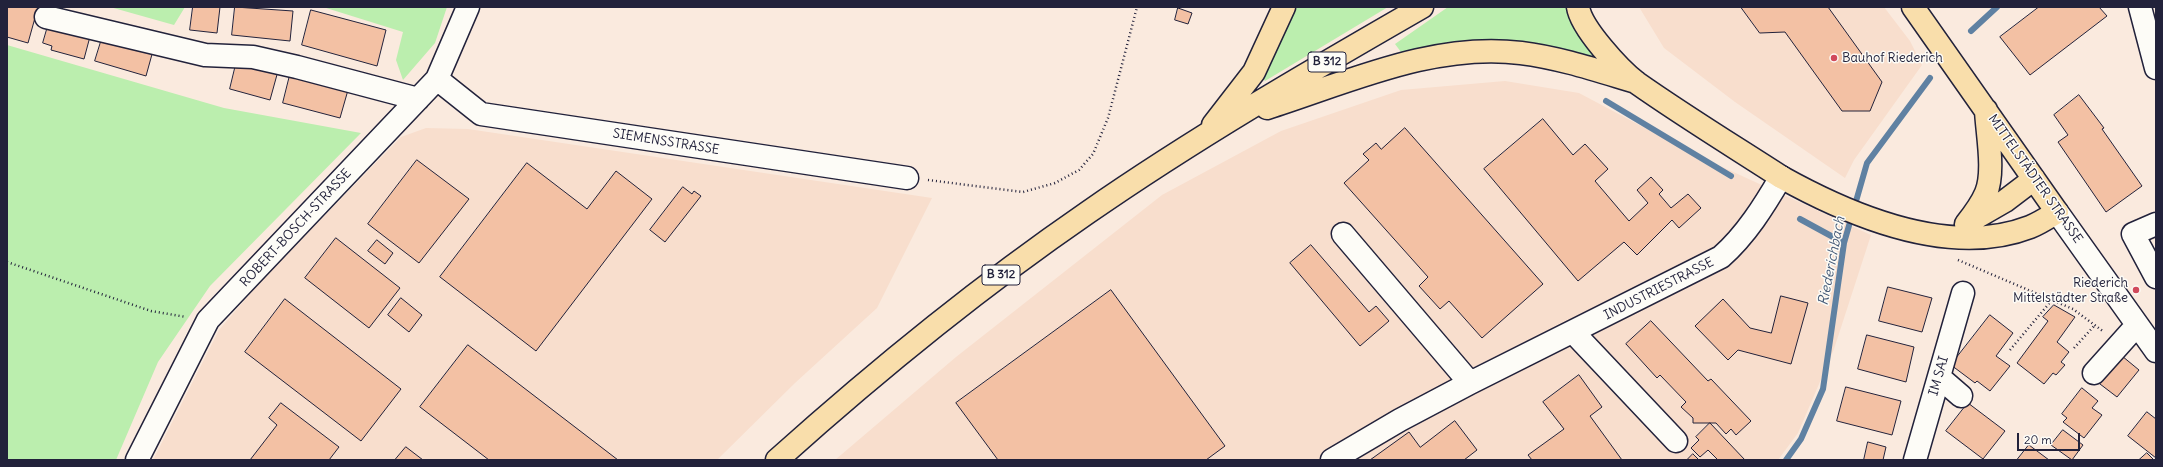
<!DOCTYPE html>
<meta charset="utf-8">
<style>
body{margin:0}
#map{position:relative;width:2163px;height:467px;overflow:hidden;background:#faeade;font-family:Delius,sans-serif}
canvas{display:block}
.frame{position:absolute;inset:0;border:8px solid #22223b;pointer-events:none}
.scale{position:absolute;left:2017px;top:433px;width:63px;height:18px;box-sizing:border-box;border:2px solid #22223b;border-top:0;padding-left:5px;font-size:12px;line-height:14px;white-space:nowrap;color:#22223b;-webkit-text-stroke:3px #fdfcf7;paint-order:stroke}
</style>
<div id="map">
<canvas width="2163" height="467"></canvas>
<div class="frame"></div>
<div class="scale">20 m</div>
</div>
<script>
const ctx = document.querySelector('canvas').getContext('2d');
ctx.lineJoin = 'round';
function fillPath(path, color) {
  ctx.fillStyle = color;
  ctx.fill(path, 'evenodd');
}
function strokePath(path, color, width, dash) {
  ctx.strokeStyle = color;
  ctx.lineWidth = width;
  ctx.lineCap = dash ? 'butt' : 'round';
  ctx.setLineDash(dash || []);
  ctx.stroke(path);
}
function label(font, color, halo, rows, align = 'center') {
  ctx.font = font + ' Delius,sans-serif';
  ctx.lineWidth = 3;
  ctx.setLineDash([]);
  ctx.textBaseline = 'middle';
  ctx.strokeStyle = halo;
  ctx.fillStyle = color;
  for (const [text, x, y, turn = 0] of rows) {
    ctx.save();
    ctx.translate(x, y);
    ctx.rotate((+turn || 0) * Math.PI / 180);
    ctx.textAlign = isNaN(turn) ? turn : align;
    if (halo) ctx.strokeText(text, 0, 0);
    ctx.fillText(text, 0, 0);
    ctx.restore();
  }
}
fillPath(new Path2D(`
 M1639,7H1884L1910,41L1922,65L1854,160L1845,178L1735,102L1664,48Z
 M1505,81L1579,93L1694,154L1871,235L1834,349L1798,433L1778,460H835L956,357L1162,195L1281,131L1401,90Z
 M426,128L468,129L932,198L877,308L795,383L717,460H153L219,330L261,281L401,137Z`), '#f8decd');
fillPath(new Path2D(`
 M110,7H185L174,25Z
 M323,7H447L435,43L403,80L396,60L403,32Z
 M1294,7H1388L1265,81L1262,77L1280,44Z
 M1448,7H1566L1576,30L1593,51V55L1590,57C1521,38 1470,38 1401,52L1395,44Z
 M7,45L224,108L361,133L210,286L158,362L116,460H7Z`), '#bbeeae');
strokePath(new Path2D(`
 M1971,31L1997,7
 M1606,101L1731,176
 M1800,219L1844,243
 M1786,460L1801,439L1823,389L1844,243L1867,163L1930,78`), '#5f81a2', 6);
const building = new Path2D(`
 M7,7H38L28,43L7,37Z
 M193,7H220L217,33L190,30Z
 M235,7L293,11L290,41L232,35Z
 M1741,7H1828L1882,82L1870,111H1842L1785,32L1760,33Z
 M2039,7H2099L2107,16L2030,75L2000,37Z
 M1178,8L1192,13L1188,24L1175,20Z
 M311,10L386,30L377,66L302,45Z
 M50,19L92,29L84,59L51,50L52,46L43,43Z
 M104,32L154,47L146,76L95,61Z
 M237,60L278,71L270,100L230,89Z
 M292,67L350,83L340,118L283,103Z
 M2079,95L2104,128L2102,129L2142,186L2106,212L2058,142L2068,135L2054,115Z
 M1543,119L1573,155L1585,144L1608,169L1595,181L1629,221L1648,203L1637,190L1651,177L1663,190L1659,194L1671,208L1688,194L1701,208L1679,228L1672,220L1637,255L1624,242L1578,281L1484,169Z
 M1405,128L1543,284L1482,338L1449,301L1440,309L1419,286L1428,277L1344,183L1369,160L1363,154L1376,143L1381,149Z
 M417,160L469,199L419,263L368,224Z
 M527,163L587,209L616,171L652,199L536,351L440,277Z
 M683,187L692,194L694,191L701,196L665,242L650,230Z
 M336,238L400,288L369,328L305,278Z
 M377,240L393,253L385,264L368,251Z
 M1311,245L1369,312L1376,306L1389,321L1360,346L1290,263Z
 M1888,287L1932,298L1922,332L1879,321Z
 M1111,290L1225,446L1206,460H998L956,403Z
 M1781,296L1808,303L1791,364L1738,350L1728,360L1695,326L1723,299L1750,328L1771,333Z
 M401,298L422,315L409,332L388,315Z
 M285,299L401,389L361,441L245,352Z
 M2054,305L2075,317L2057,342L2069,352L2061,362L2065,365L2056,375L2053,373L2044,384L2017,363L2048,321L2043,317Z
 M1990,315L2013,333L1996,356L2010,366L1990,391L1977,381L1975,383L1951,365Z
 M1651,321L1708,381L1711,379L1751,421L1736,435L1731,429L1726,434L1716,423H1693V418L1681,407L1686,402L1660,375L1657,378L1626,344Z
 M1867,335L1914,347L1906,382L1858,369Z
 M468,345L618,460H489L420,407Z
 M2122,356L2139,370L2117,397L2100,384Z
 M1579,375L1602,407L1590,416L1622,460H1532L1528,455L1564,429L1543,402Z
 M1846,387L1901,401L1892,435L1837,421Z
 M2082,388L2098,401L2092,408L2102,415L2084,438L2063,422L2067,418L2062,414Z
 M281,403L339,447L329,460H250L277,425L269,418Z
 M1968,403L2005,431L1983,459L1946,431Z
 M2147,412L2156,419V458L2128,436Z
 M1455,421L1477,450L1464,460H1370L1409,432L1420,447Z
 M1710,423L1745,460H1718L1708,450L1700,457L1691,448L1699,440L1696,437Z
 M2063,430L2083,445L2072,460L2051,445Z
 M1868,442L1886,447L1883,460H1864Z
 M2029,445L2049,460H2017Z
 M406,447L423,460H395Z
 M2147,453L2154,460H2139Z
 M1693,454L1699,460H1687Z`);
fillPath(building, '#f3c1a4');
strokePath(building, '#22223b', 1);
const minor = new Path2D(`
 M2140,7L2156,68
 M46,17L205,55L253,57L297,67L418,99
 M437,79L481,114L907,178
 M2057,212L2156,351
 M2156,224L2133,234L2156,277
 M1343,234L1470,383
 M1573,332L1676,441
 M2094,373L2137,325
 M1939,377L1961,396
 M137,460L208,320L437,79L468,7
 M1332,460L1400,420L1470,383L1721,257C1746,235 1764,206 1781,177
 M1915,460L1963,293`);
const major = new Path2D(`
 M1781,177C1851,216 1950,258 2030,227C2040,223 2049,217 2057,212L1913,7
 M1972,220L2005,201L2034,179
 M1966,224C1974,214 1981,205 1986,193C1995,172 1987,133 1986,110`);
const highway = new Path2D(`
 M1578,7C1581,28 1620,70 1637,83C1684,116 1733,146 1781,177
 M1267,108C1349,82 1434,42 1521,53C1561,58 1599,71 1636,82
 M1213,125L1254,72L1284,7
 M777,460C875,372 978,288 1087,213C1195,138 1309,72 1422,7`);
strokePath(minor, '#22223b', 25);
strokePath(major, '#22223b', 25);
strokePath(highway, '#22223b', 25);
strokePath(new Path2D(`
 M928,180L1023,192L1055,183L1079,170L1093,154L1108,118L1137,7
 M1958,260L2073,309L2104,332
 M7,262L151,311L186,317
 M2074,348L2095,325
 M2010,350L2052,300`), '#22223b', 2.5, [1, 3]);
strokePath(minor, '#fdfcf7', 22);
strokePath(major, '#f9deab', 22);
strokePath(highway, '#f9deab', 22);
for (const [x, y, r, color] of [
 [1834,58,4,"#d1495b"],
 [2136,290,4,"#d1495b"]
]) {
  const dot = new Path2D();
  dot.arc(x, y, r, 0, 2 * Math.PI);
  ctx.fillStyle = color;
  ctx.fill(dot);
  strokePath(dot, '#fdfcf7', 1.5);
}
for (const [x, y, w] of [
 [1327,62,38],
 [1001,275,38]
]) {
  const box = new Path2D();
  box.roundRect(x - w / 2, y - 10, w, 20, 3);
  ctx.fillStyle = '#fdfcf7';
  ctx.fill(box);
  strokePath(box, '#22223b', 1);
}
label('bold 12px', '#22223b', null, [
 ["B 312",1327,62],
 ["B 312",1001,275]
]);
label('13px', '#22223b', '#fdfcf7', [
 ["Bauhof Riederich",1842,58],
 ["Riederich",2128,283,"right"],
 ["Mittelstädter Straße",2128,298,"right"]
], 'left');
label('13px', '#22223b', '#fdfcf7', [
 ["SIEMENSSTRASSE",666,142,9],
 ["MITTELSTÄDTER STRASSE",2035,179,55],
 ["ROBERT-BOSCH-STRASSE",296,228,-47],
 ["INDUSTRIESTRASSE",1659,289,-27],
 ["IM SAI",1939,376,-74]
]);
label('italic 14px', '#455a77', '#fdfcf7', [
 ["Riederichbach",1832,261,-79]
]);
</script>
